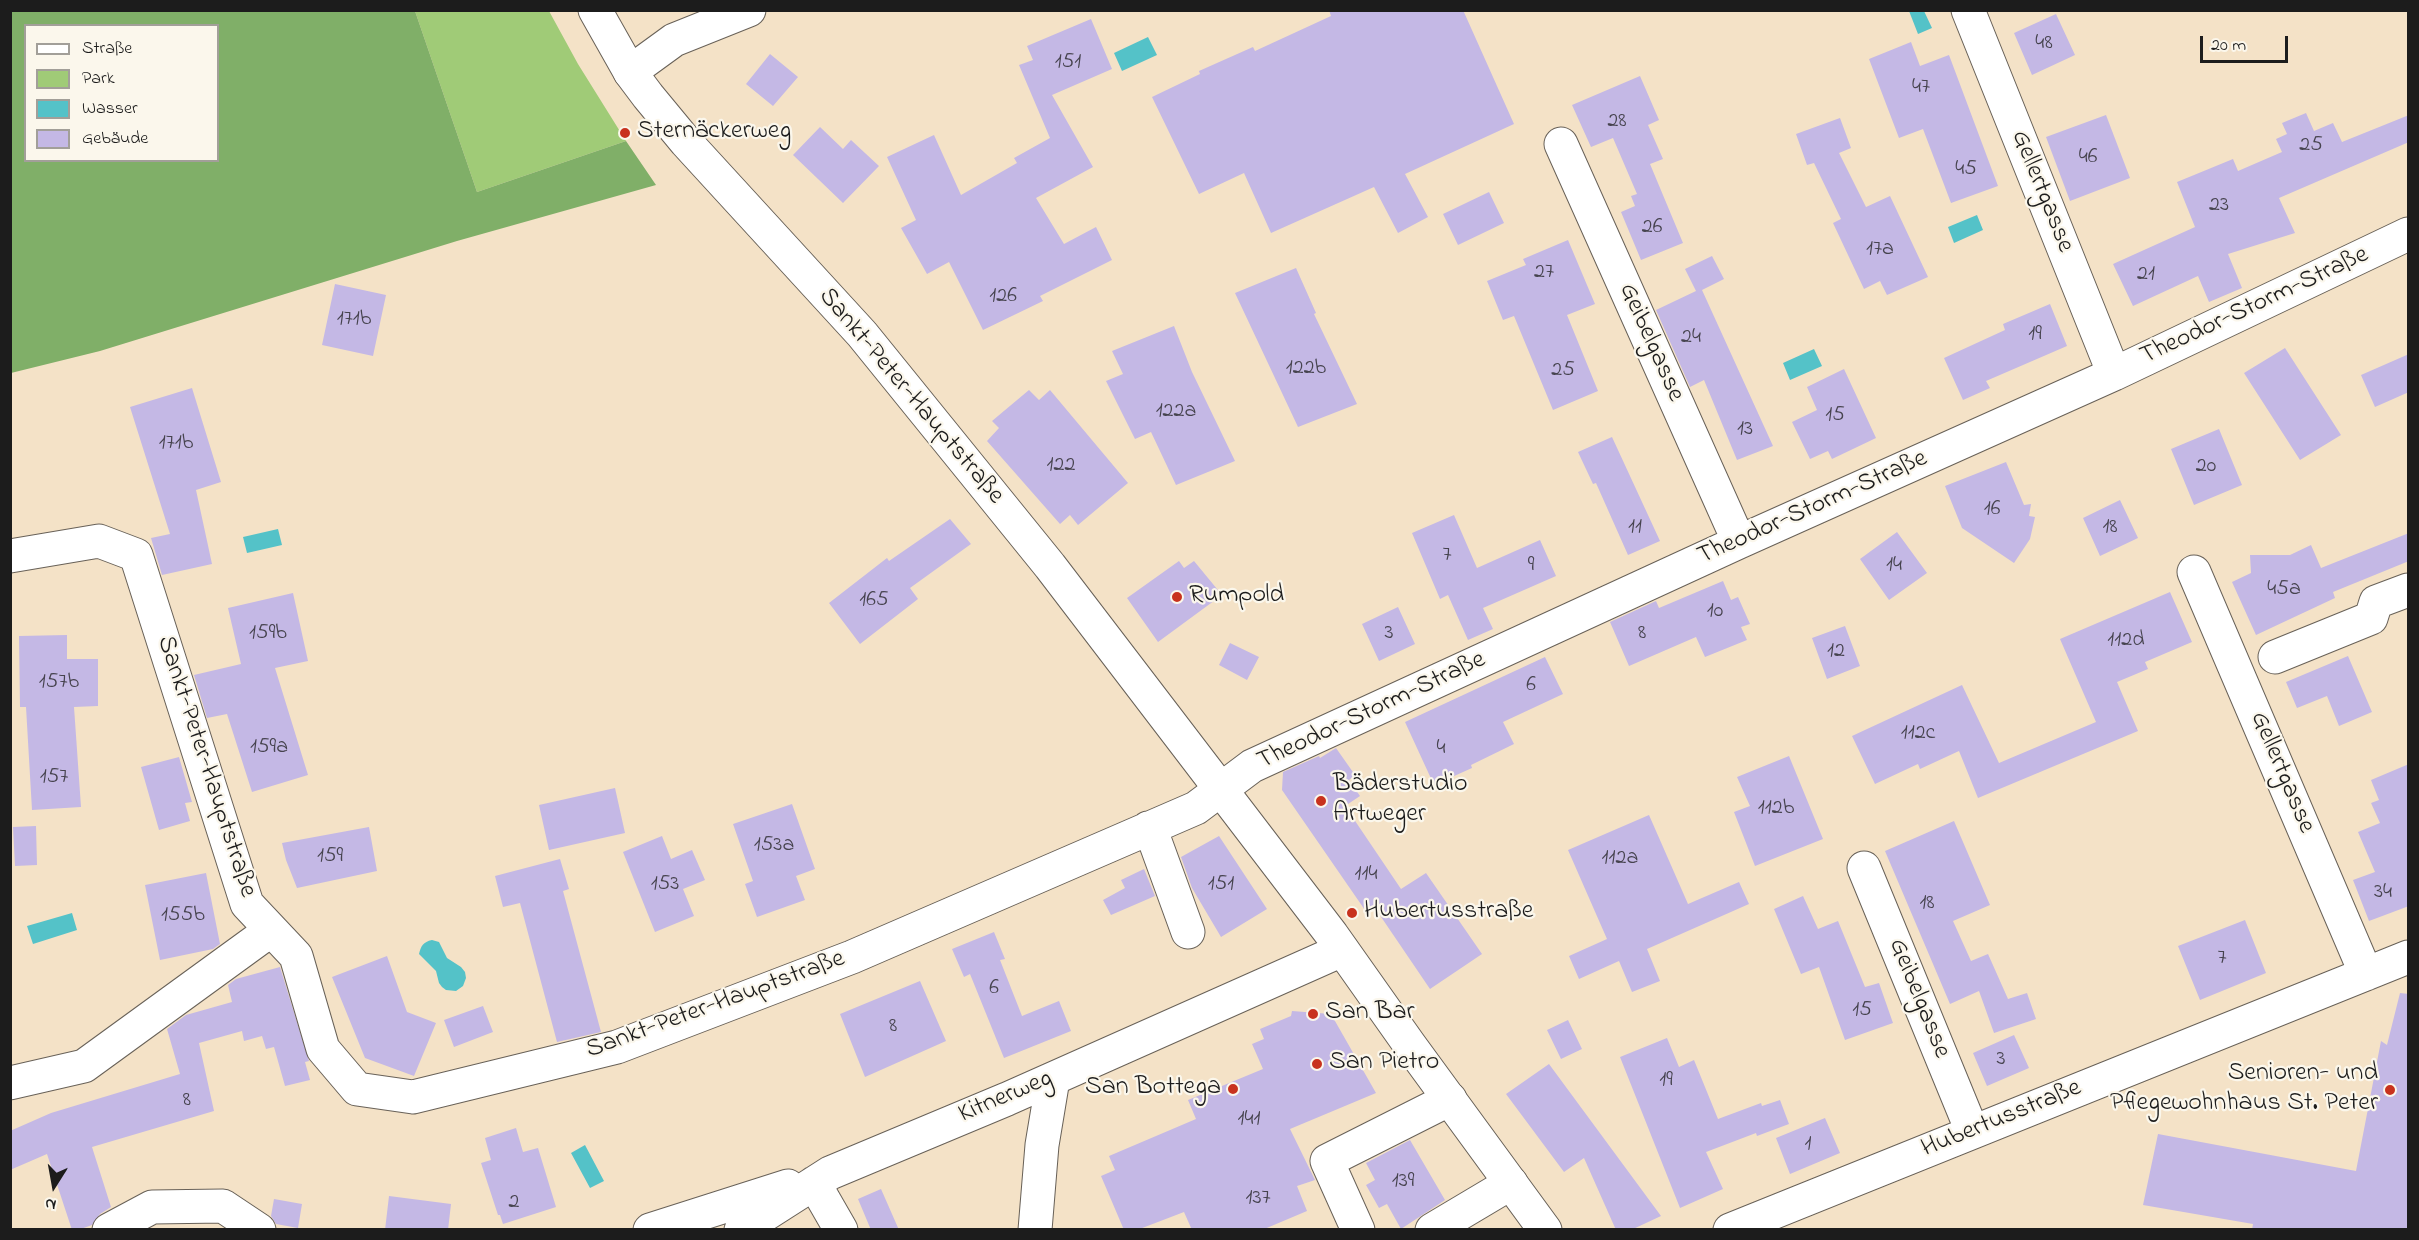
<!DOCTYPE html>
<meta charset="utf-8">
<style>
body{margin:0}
#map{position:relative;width:2419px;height:1240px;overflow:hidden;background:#f4e2c7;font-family:"Indie Flower",sans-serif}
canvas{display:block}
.frame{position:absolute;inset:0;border:12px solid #1c1c1c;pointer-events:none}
.legend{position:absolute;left:24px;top:24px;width:195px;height:138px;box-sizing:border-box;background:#fbf7ec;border:2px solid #a29f99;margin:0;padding:8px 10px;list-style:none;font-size:18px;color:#1c1c1c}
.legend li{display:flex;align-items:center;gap:12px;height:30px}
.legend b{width:30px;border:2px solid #a29f99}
.north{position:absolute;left:24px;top:1156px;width:60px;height:60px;-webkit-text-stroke:4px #fbf7ec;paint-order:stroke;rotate:191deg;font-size:16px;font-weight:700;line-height:24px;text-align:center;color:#1c1c1c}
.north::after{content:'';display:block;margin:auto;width:21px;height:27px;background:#1c1c1c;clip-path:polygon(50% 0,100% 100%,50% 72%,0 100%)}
.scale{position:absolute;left:2200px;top:36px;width:88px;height:27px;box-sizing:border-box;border:3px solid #1c1c1c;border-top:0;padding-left:8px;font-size:18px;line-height:21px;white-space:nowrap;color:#1c1c1c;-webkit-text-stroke:4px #fbf7ec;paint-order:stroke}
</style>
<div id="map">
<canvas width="2419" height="1240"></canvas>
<div class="frame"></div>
<ul class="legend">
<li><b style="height:8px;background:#fff"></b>Straße</li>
<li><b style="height:16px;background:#a0cb77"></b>Park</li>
<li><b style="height:16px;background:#54c2c8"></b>Wasser</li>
<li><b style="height:16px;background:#c4b8e5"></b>Gebäude</li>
</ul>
<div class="north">N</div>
<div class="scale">20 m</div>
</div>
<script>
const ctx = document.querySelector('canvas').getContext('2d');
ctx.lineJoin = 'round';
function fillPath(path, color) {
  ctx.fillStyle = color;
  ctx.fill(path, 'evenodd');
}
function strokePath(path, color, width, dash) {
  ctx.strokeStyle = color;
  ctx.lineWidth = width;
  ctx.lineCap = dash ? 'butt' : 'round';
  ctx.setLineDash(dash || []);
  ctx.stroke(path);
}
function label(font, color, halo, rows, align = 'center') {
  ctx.font = font + ' "Indie Flower",sans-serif';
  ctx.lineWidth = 4.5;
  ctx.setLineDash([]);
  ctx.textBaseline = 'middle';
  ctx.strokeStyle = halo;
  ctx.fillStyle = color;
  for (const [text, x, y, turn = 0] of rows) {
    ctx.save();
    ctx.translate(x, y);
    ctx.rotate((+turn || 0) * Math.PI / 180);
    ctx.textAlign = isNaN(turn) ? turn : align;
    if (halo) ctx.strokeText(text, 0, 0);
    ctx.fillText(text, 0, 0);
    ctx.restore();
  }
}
fillPath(new Path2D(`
 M415,11H549L578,64L626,141L477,192Z`), '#a0cb77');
fillPath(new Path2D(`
 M10,11H415L477,192L626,141L656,185L457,241L100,351L11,373ZM26,26H218V160H26Z`), '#80af68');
fillPath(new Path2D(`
 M1909,11H1924L1932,28L1918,34Z
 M1148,37L1157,55L1122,71L1114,53Z
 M1977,215L1983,230L1954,243L1948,227Z
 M1814,349L1822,366L1790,380L1783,363Z
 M278,529L282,545L247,553L243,537Z
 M72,913L77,930L33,944L27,926Z
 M432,940L439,942L447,958L461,967L465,972L466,978L463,986L456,991L446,990L442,987L439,983L436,971L419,954C421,946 423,942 432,940Z
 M585,1145L604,1181L590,1188L571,1153Z`), '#54c2c8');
fillPath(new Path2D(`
 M1329,10H1463L1514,124L1405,174L1428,217L1398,233L1374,187L1271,233L1244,173L1199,194L1152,97L1200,74L1199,71L1253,47L1255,51L1331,16Z
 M2056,14L2075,55L2032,75L2014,33Z
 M1091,19L1112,69L1052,95L1093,167L1036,198L1064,244L1096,227L1112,260L1040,296L1043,301L983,330L949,262L927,274L901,228L916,220L887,157L934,135L961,195L1017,163L1014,158L1050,138L1019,65L1033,60L1027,46Z
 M1911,42L1920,66L1949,55L1998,186L1951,203L1923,129L1899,138L1869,59Z
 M770,54L798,77L773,106L746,84Z
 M1640,76L1659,120L1648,125L1663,159L1650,164L1683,243L1641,260L1621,212L1635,206L1631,196L1637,194L1613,138L1591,147L1572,105Z
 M2306,113L2314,131L2333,123L2342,142L2409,115V142L2279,198L2295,233L2228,254L2242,288L2209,302L2198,276L2133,306L2113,264L2195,227L2177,182L2233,159L2238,171L2282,152L2276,139L2287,134L2282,123Z
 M2106,115L2130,178L2070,201L2046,137Z
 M1840,118L1851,148L1839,153L1866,207L1890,196L1928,277L1887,295L1880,281L1864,289L1833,223L1841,219L1814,163L1807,165L1796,134Z
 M820,127L843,149L851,140L879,166L843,203L793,155Z
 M1489,192L1504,223L1458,245L1443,214Z
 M1568,240L1595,304L1567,315L1598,391L1553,410L1514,316L1503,320L1487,281L1526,265L1523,259Z
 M1712,256L1724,279L1702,290L1773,446L1737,460L1704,380L1690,387L1656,310L1696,291L1685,269Z
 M1296,268L1316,313L1314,314L1357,404L1298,427L1235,293Z
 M335,284L386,295L373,356L322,345Z
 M2050,304L2067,346L1986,381L1990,388L1963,400L1944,358L2005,330L2003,324Z
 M1174,326L1192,372L1235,461L1176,485L1151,432L1135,439L1106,381L1123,374L1112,351Z
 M2285,348L2341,435L2300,460L2244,373Z
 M2409,354V392L2375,407L2361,375Z
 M1844,369L1876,438L1832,459L1828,451L1810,459L1792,422L1817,410L1807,387Z
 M192,388L221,482L196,490L212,564L162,575L151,538L170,534L130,407Z
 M1029,390L1039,400L1050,390L1128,483L1078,525L1070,515L1060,524L987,441L999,428L992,421Z
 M2219,429L2242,485L2194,505L2171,449Z
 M1612,437L1660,541L1628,555L1596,483L1593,484L1578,452Z
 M2006,462L2024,505L2031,504L2029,516L2035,517L2030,539L2014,563L1962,528L1945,486Z
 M2120,500L2138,538L2100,556L2083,518Z
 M1454,515L1477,568L1540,540L1556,576L1483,608L1493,629L1468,640L1448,595L1440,599L1412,533Z
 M950,519L971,544L910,588L918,599L860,644L829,603L887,558L889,561Z
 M1897,532L1927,573L1889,600L1860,559Z
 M2409,533V561L2333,592L2335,598L2256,635L2232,582L2251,573L2250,555H2290L2311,545L2321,568Z
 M1179,561L1184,568L1194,561L1222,595L1158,642L1127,598Z
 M1723,581L1731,600L1738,597L1750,624L1741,627L1747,640L1705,657L1696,637L1629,666L1610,622L1656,601L1659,608Z
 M2170,592L2192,642L2145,662L2148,669L2117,682L2138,731L1978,798L1959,751L1920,769L1918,764L1875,784L1852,736L1962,685L1999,763L2096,722L2060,639Z
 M293,593L308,661L275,668L308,775L252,792L227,714L207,718L194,675L241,664L228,608Z
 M1398,607L1415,644L1379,661L1362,624Z
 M1845,626L1860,666L1827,679L1812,638Z
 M67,635V659H98V706L74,707L81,807L32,810L26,707H20L19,636Z
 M1230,643L1259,657L1247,680L1219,665Z
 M2348,656L2372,712L2339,726L2327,696L2297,708L2286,682Z
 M1545,657L1563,694L1503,722L1514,744L1471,765L1472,768L1434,785L1405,722Z
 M1336,748L1355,775L1349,780L1360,796L1345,806L1401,889L1426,873L1482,954L1430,989L1375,908L1367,913L1282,790L1283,772L1319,756L1320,758Z
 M1789,756L1823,839L1755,866L1734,812L1750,806L1737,777Z
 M179,757L192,802L185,803L190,821L159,830L141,767Z
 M2409,764V906L2369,921L2353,880L2375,872L2358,832L2380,823L2371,803L2379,800L2371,780Z
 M615,788L625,833L549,850L539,805Z
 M792,804L815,869L796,876L805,900L757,917L745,884L753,881L733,824Z
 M1649,815L1688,904L1739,882L1749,904L1647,949L1660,981L1632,992L1619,961L1579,979L1569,956L1607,939L1568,850Z
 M1954,821L1990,905L1953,921L1971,961L1988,954L2008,999L2027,993L2036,1019L1994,1033L1979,991L1950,1004L1885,851Z
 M36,826L37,865L15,866L13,827Z
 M369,827L377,871L297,888L286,860L282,843Z
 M662,836L671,859L692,850L705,880L683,889L694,916L655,932L623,852Z
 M1219,836L1267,909L1221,937L1192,888L1181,857Z
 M560,859L569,889L563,891L601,1032L557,1042L520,903L503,907L495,876Z
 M1144,869L1155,896L1111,915L1103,900L1125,888L1121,880Z
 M206,873L220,944L213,949L160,960L145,885Z
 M1803,896L1818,929L1838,921L1865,987L1879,983L1893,1023L1845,1040L1819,967L1801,974L1774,909Z
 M2245,920L2266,973L2200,1000L2178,946Z
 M994,932L1005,959L1000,960L1022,1016L1059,1001L1071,1031L1004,1058L970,974L964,977L952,949Z
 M387,956L407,1012L436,1023L414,1076L365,1058L332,977Z
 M280,967L309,1061L305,1062L310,1080L285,1086L274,1047L266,1049L262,1036L244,1041L242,1031L199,1043L214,1111L92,1147L111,1207L100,1214L92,1225L78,1230H72L47,1154L10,1170V1131L51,1113L180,1074L167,1029L186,1015L232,1002L228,985L236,979Z
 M920,981L946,1041L865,1077L840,1014Z
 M2400,993L2409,994V1230H2252L2253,1224L2143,1205L2158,1134L2356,1171L2381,1041L2387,1045Z
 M483,1006L493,1032L454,1047L444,1020Z
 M1292,1011L1331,1014L1376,1093L1290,1129L1315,1180L1297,1186L1307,1211L1262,1230H1192L1184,1212L1137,1230H1124L1101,1176L1115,1170L1109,1156L1196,1119L1188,1100L1263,1069L1252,1044L1264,1039L1260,1029L1291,1016Z
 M1568,1020L1582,1049L1561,1059L1547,1030Z
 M2014,1035L2029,1068L1987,1086L1973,1053Z
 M1667,1038L1679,1067L1694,1060L1718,1119L1761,1103L1762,1106L1780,1100L1789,1124L1757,1136L1756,1133L1706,1152L1723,1189L1680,1208L1620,1057Z
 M1549,1064L1661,1216L1631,1230H1616L1584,1158L1564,1172L1506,1094Z
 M1825,1118L1840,1153L1790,1174L1776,1138Z
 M516,1128L523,1152L538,1148L556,1207L503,1224L500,1215H498L481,1163L491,1160L485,1138Z
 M1410,1140L1445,1200L1401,1229L1387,1204L1379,1208L1366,1185L1375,1180L1366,1163Z
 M881,1189L899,1230H871L858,1199Z
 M389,1196L451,1204L448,1230H385Z
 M274,1199L302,1204L298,1228L276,1224L271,1216Z`), '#c4b8e5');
const minor = new Path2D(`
 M1968,10L2114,374
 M630,72L674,40L749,10
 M1561,144L1739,542
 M10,556L99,541L136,555L247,904L296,956L323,1049L357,1089L413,1097L617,1047L852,957L1196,808L1252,766L1739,542L2114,374L2408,234
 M2194,572L2366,974
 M2275,657L2371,618L2376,602L2408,590
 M1148,828L1156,844L1188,932
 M1864,868L1972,1131
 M10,1083L84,1066L271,930
 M814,1183L841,1230
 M109,1230L152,1207L223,1206L259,1230
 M650,1230L788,1186
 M741,1230L830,1173L1007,1099L1342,950
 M1035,1230L1042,1145L1053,1079
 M1358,1230L1327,1161L1450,1099
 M1432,1230L1511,1183
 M1730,1230L2408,957`);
const major = new Path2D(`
 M595,10L630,72L648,96L686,142L862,334L1050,566L1332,935L1409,1044L1545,1230`);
strokePath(minor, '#686158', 35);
strokePath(major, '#686158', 35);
strokePath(minor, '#fff', 33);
strokePath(major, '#fff', 33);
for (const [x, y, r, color] of [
 [625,133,6,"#c8321e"],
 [1177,597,6,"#c8321e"],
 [1321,801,6,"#c8321e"],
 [1352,913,6,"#c8321e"],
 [1313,1014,6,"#c8321e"],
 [1317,1064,6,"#c8321e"],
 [1233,1089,6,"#c8321e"],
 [2390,1090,6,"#c8321e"]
]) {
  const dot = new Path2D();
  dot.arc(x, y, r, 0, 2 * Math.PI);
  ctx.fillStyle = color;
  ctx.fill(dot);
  strokePath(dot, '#fbf7ec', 2);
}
label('22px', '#46434e', null, [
 ["48",2044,44],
 ["151",1068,63],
 ["47",1921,88],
 ["28",1617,122],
 ["25",2311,146],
 ["46",2088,158],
 ["45",1966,170],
 ["23",2219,206],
 ["26",1652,228],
 ["17a",1880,250],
 ["27",1544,273],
 ["21",2146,275],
 ["126",1003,297],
 ["171b",354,320],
 ["19",2035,335],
 ["24",1691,338],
 ["122b",1306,369],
 ["25",1563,371],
 ["122a",1176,412],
 ["15",1835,416],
 ["13",1745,430],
 ["171b",176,444],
 ["122",1061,466],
 ["20",2206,467],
 ["16",1992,510],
 ["11",1635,528],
 ["18",2110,528],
 ["7",1447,556],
 ["9",1531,566],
 ["14",1894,566],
 ["45a",2284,590],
 ["165",874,601],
 ["10",1715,612],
 ["159b",268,634],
 ["3",1389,634],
 ["8",1642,634],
 ["112d",2126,641],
 ["12",1836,652],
 ["157b",59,683],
 ["6",1531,686],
 ["112c",1918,734],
 ["159a",269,748],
 ["4",1441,749],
 ["157",54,778],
 ["112b",1776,809],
 ["153a",774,846],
 ["159",330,857],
 ["112a",1620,859],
 ["114",1366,875],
 ["153",665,885],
 ["151",1221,885],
 ["34",2383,893],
 ["18",1927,904],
 ["155b",183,916],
 ["7",2222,959],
 ["6",994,989],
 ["15",1862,1011],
 ["8",893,1027],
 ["3",2001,1060],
 ["19",1666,1081],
 ["8",187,1101],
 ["141",1249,1120],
 ["1",1808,1145],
 ["139",1403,1182],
 ["137",1258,1199],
 ["2",514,1203]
]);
label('26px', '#1c1c1c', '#fbf7ec', [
 ["Sternäckerweg",637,133],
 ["Rumpold",1189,597],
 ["Bäderstudio",1333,786],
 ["Artweger",1333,816],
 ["Hubertusstraße",1364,913],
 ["San Bar",1325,1014],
 ["San Pietro",1329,1064],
 ["Senioren- und",2378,1075,"right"],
 ["Pflegewohnhaus St. Peter",2378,1105,"right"],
 ["San Bottega",1221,1089,"right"]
], 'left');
label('26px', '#1c1c1c', '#fbf7ec', [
 ["Gellertgasse",2041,192,68],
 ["Theodor-Storm-Straße",2255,307,-25],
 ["Geibelgasse",1650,343,66],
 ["Sankt-Peter-Hauptstraße",910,397,50],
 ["Theodor-Storm-Straße",1813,509,-24],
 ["Theodor-Storm-Straße",1372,712,-25],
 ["Sankt-Peter-Hauptstraße",205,767,72],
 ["Gellertgasse",2281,773,67],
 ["Geibelgasse",1918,999,68],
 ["Sankt-Peter-Hauptstraße",716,1006,-20],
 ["Kitnerweg",1006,1098,-23],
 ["Hubertusstraße",2002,1120,-22]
]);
</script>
